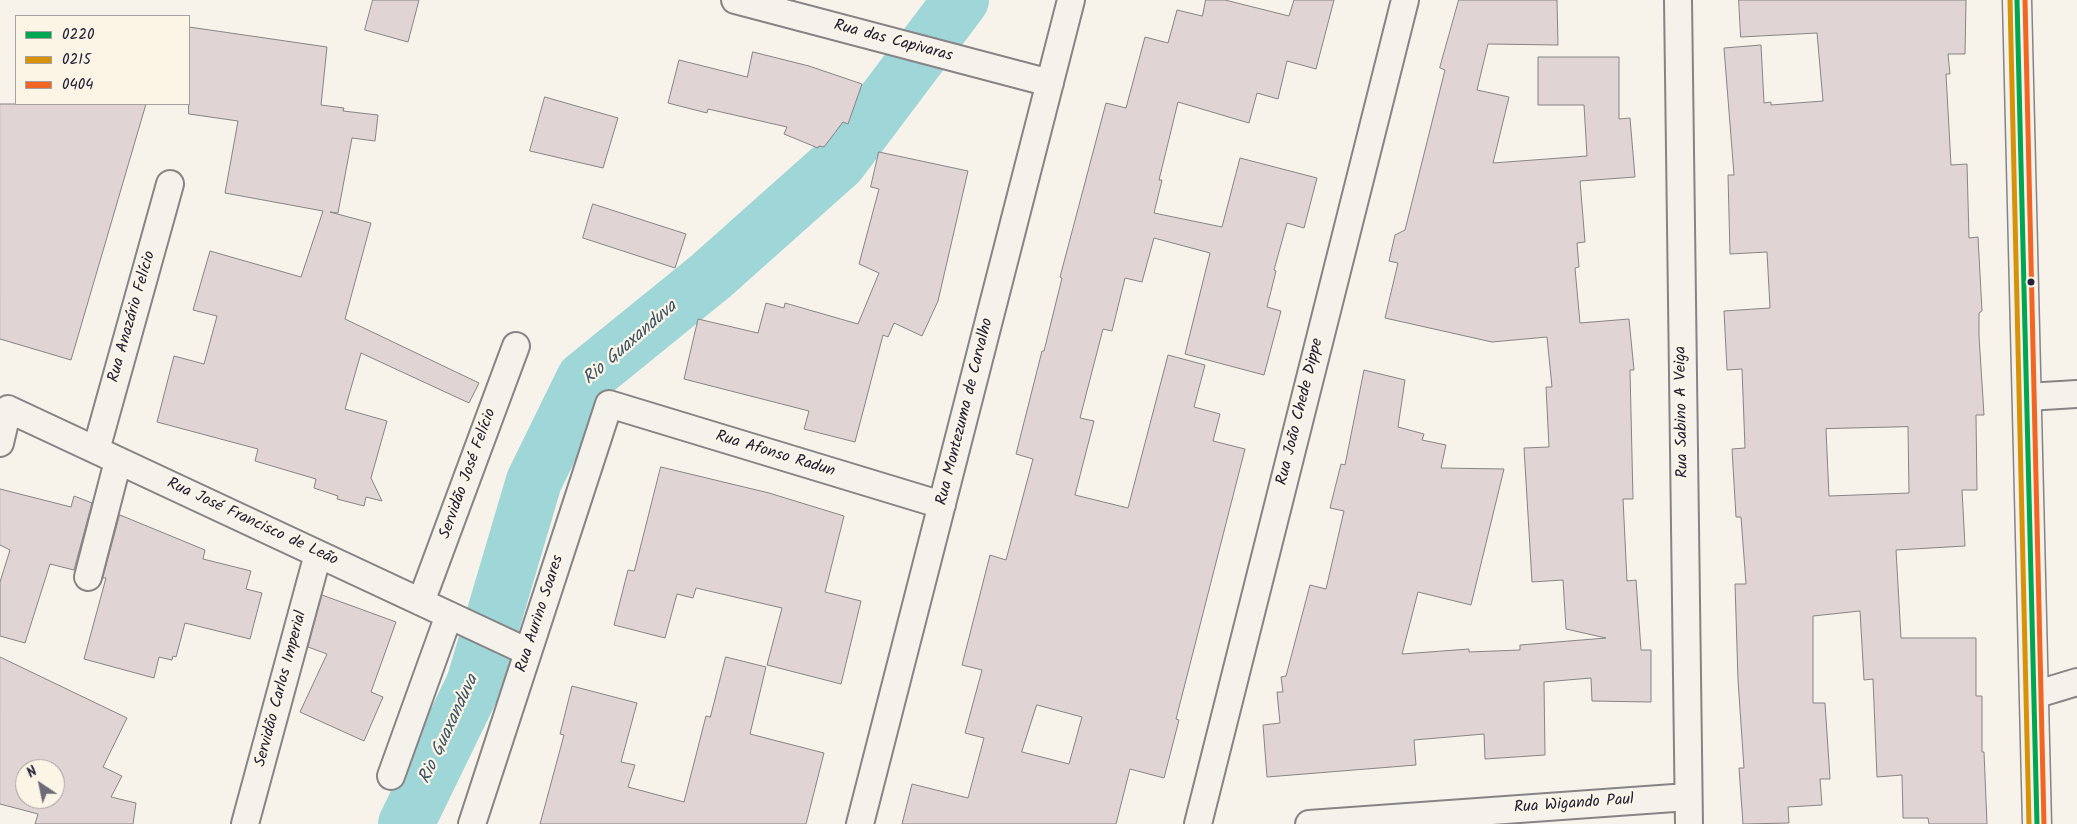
<!DOCTYPE html>
<meta charset="utf-8">
<style>
body{margin:0}
#map{position:relative;width:2077px;height:824px;overflow:hidden;background:#f7f3ea;font-family:Kalam,sans-serif}
canvas{display:block}
.legend{position:absolute;left:15px;top:15px;width:175px;height:90px;box-sizing:border-box;background:#fcf5e5;border:1px solid #a5a1a1;margin:0;padding:6px 9px;list-style:none;font-size:15px;color:#22223b}
.legend li{display:flex;align-items:center;gap:10px;height:25px}
.legend b{width:25px;border:1px solid #a5a1a1}
.north{position:absolute;left:15px;top:759px;width:50px;height:50px;box-sizing:border-box;background:#fcf5e5;border:1px solid #a5a1a1;border-radius:50%;rotate:326deg;font-size:14px;font-weight:700;line-height:20px;text-align:center;color:#22223b}
.north::after{content:'';display:block;margin:auto;width:18px;height:22px;background:#6d6b78;clip-path:polygon(50% 0,100% 100%,50% 72%,0 100%)}
</style>
<div id="map">
<canvas width="2077" height="824"></canvas>
<ul class="legend">
<li><b style="height:6px;background:#00a651"></b>0220</li>
<li><b style="height:6px;background:#d79209"></b>0215</li>
<li><b style="height:6px;background:#f26522"></b>0404</li>
</ul>
<div class="north">N</div>
</div>
<script>
const ctx = document.querySelector('canvas').getContext('2d');
ctx.lineJoin = 'round';
function strokePath(path, color, width, dash) {
  ctx.strokeStyle = color;
  ctx.lineWidth = width;
  ctx.lineCap = dash ? 'butt' : 'round';
  ctx.setLineDash(dash || []);
  ctx.stroke(path);
}
function fillPath(path, color) {
  ctx.fillStyle = color;
  ctx.fill(path, 'evenodd');
}
function label(font, color, halo, rows, align = 'center') {
  ctx.font = font + ' Kalam,sans-serif';
  ctx.lineWidth = 4.5;
  ctx.setLineDash([]);
  ctx.textBaseline = 'middle';
  ctx.strokeStyle = halo;
  ctx.fillStyle = color;
  for (const [text, x, y, turn = 0] of rows) {
    ctx.save();
    ctx.translate(x, y);
    ctx.rotate((+turn || 0) * Math.PI / 180);
    ctx.textAlign = isNaN(turn) ? turn : align;
    if (halo) ctx.strokeText(text, 0, 0);
    ctx.fillText(text, 0, 0);
    ctx.restore();
  }
}
strokePath(new Path2D(`
 M406,824L474,684L534,481L584,379L711,276L839,162L961,0`), '#9fd6d8', 56);
const building = new Path2D(`
 M373,0H419L408,42L365,30Z
 M1206,0H1225L1289,16L1294,0H1334L1316,69L1287,61L1278,99L1257,93L1249,123L1178,102L1159,180H1162L1154,213L1222,227L1240,158L1317,178L1304,228L1287,223L1274,270L1276,271L1267,307L1281,311L1264,375L1185,354L1210,253L1154,238L1142,282L1125,278L1112,331L1103,329L1080,418L1094,421L1075,495L1128,508L1168,355L1205,365L1194,407L1220,414L1213,441L1245,449L1176,719L1179,720L1164,778L1130,769L1116,824H902L912,784L968,798L984,738L965,733L982,670L962,665L990,555L1006,560L1033,459L1016,454L1042,351H1044L1062,278L1060,277L1106,103L1126,108L1145,37L1168,43L1177,10L1202,16ZM1037,705L1082,717L1069,764L1022,752Z
 M1459,0H1557L1558,45L1488,44L1477,90L1509,97L1493,163L1587,156L1584,105H1538V57H1619V119L1630,118L1635,177L1580,181L1585,242L1577,243L1579,267L1575,268L1580,323L1629,319L1634,370H1630L1633,499H1623L1627,581L1636,580L1641,650H1651V702L1592,701L1591,678L1544,682L1545,755L1485,759L1484,734L1414,740L1416,765L1267,777L1263,725L1280,723L1277,692H1283L1281,677L1286,676L1310,585L1326,589L1344,511L1330,508L1341,464L1345,465L1364,370L1405,380L1398,427L1424,434L1422,440L1446,445L1441,468L1504,469L1471,605L1418,592L1402,654L1469,649V652L1520,650V645L1606,638L1566,629L1563,580L1532,582L1524,448L1549,447L1546,387H1552L1547,337L1492,342L1385,318L1398,263L1389,261L1395,235L1405,230L1445,70L1440,68Z
 M1739,0H1966L1965,54H1948L1950,74H1946L1951,165L1967,164L1969,238L1978,237L1982,311L1979,313V336L1984,415H1976L1977,490H1962L1965,546L1896,550L1901,638H1976V696H1982V752H1984L1987,824H1929L1928,818H1903L1902,775L1877,777L1873,679L1864,680L1860,611L1813,616V703H1825L1830,779H1820L1822,805L1788,807L1789,823L1743,824L1739,768H1744L1738,680L1735,584H1746L1741,517H1736L1732,449L1745,448L1742,369L1727,370L1724,311L1770,308L1767,252L1730,254L1728,175H1734L1724,48L1761,45L1764,103L1771,102V105L1823,101L1817,33L1741,37ZM1908,427L1909,493L1829,496L1826,429Z
 M189,27L327,47L321,105L344,108L343,111L378,115L375,141L352,138L338,213L330,212L371,223L345,319L479,383L469,403L361,353L345,409L387,421L371,478L382,501L366,497L364,506L337,499L338,496L314,488L316,479L255,461L258,449L157,422L174,356L204,364L217,316L193,310L210,251L301,277L323,211L225,193L238,121L189,114Z
 M753,52L809,66L862,84L848,124L843,122L824,147L819,146L818,148L784,134L787,127L708,109L707,113L668,103L679,60L747,77Z
 M545,97L618,118L603,168L530,151Z
 M0,104H146L71,360L0,339Z
 M879,152L968,171L938,301L922,336L894,323L888,337L883,335L855,442L804,429L809,411L684,379L698,319L758,333L766,303L784,308L785,303L858,324L879,273L859,264L879,189L871,187Z
 M593,204L686,234L675,268L583,238Z
 M661,467L769,493L844,516L825,592L861,601L841,684L767,665L782,608L696,588L693,598L677,594L665,638L614,625L628,570L634,571Z
 M0,489L71,507L74,496L92,503L74,570L50,564L25,643L0,636V582L10,550L0,545Z
 M120,515L205,550L203,559L251,571L246,589L262,593L250,639L185,623L176,657L173,656L172,660L159,657L154,678L84,659L106,578H103Z
 M322,595L396,622L371,692L383,697L364,741L300,712L327,654L308,647Z
 M0,657L127,718L103,767L122,776L111,797L136,803L133,824H35L38,814L0,804ZM25,769H55V799H25Z
 M726,657L766,667L750,734L824,753L806,824H540L564,735L560,734L572,686L637,703L621,762L635,765L628,787L684,802L706,716L710,717Z`);
fillPath(building, '#e1d4d4');
strokePath(building, '#868485', 1);
const street = new Path2D(`
 M735,0L1050,83
 M1678,0L1689,824
 M2027,397L2077,394
 M0,443L8,409L528,652
 M96,450L170,184
 M88,577L118,461
 M421,602L516,346
 M2034,695L2077,682
 M391,776L449,615
 M245,824L318,554
 M472,824L609,404L942,505
 M860,824L1071,0
 M1198,824L1405,0
 M1309,824L1688,797`);
const secondary = new Path2D(`
 M2017,0L2037,824`);
strokePath(street, '#868485', 30);
strokePath(secondary, '#868485', 31);
strokePath(street, '#f5f2ec', 26);
strokePath(secondary, '#f5f2ec', 28);
strokePath(new Path2D(`
 M2017,0L2037,824`), '#00a651', 5);
strokePath(new Path2D(`
 M2010,0L2029,824`), '#d79209', 5);
strokePath(new Path2D(`
 M2025,0L2044,824`), '#f26522', 5);
for (const [x, y, r, color] of [
 [2031,282,4.5,"#22223b"]
]) {
  const dot = new Path2D();
  dot.arc(x, y, r, 0, 2 * Math.PI);
  ctx.fillStyle = color;
  ctx.fill(dot);
  strokePath(dot, '#fcf5e5', 2);
}
label('16px', '#22223b', '#fcf5e5', [
 ["Rua das Capivaras",893,42,15],
 ["Rua Anazário Felício",133,317,-74],
 ["Rua Montezuma de Carvalho",966,412,-76],
 ["Rua João Chede Dippe",1301,412,-76],
 ["Rua Sabino A Veiga",1683,412,-91],
 ["Rua Afonso Radun",775,455,17],
 ["Servidão José Felício",469,474,-70],
 ["Rua José Francisco de Leão",252,523,25],
 ["Rua Aurino Soares",541,614,-72],
 ["Servidão Carlos Imperial",282,689,-75],
 ["Rua Wigando Paul",1574,805,-4]
]);
label('italic 18px', '#3c5468', '#fcf5e5', [
 ["Rio Guaxanduva",631,344,-41],
 ["Rio Guaxanduva",450,730,-65]
]);
</script>
